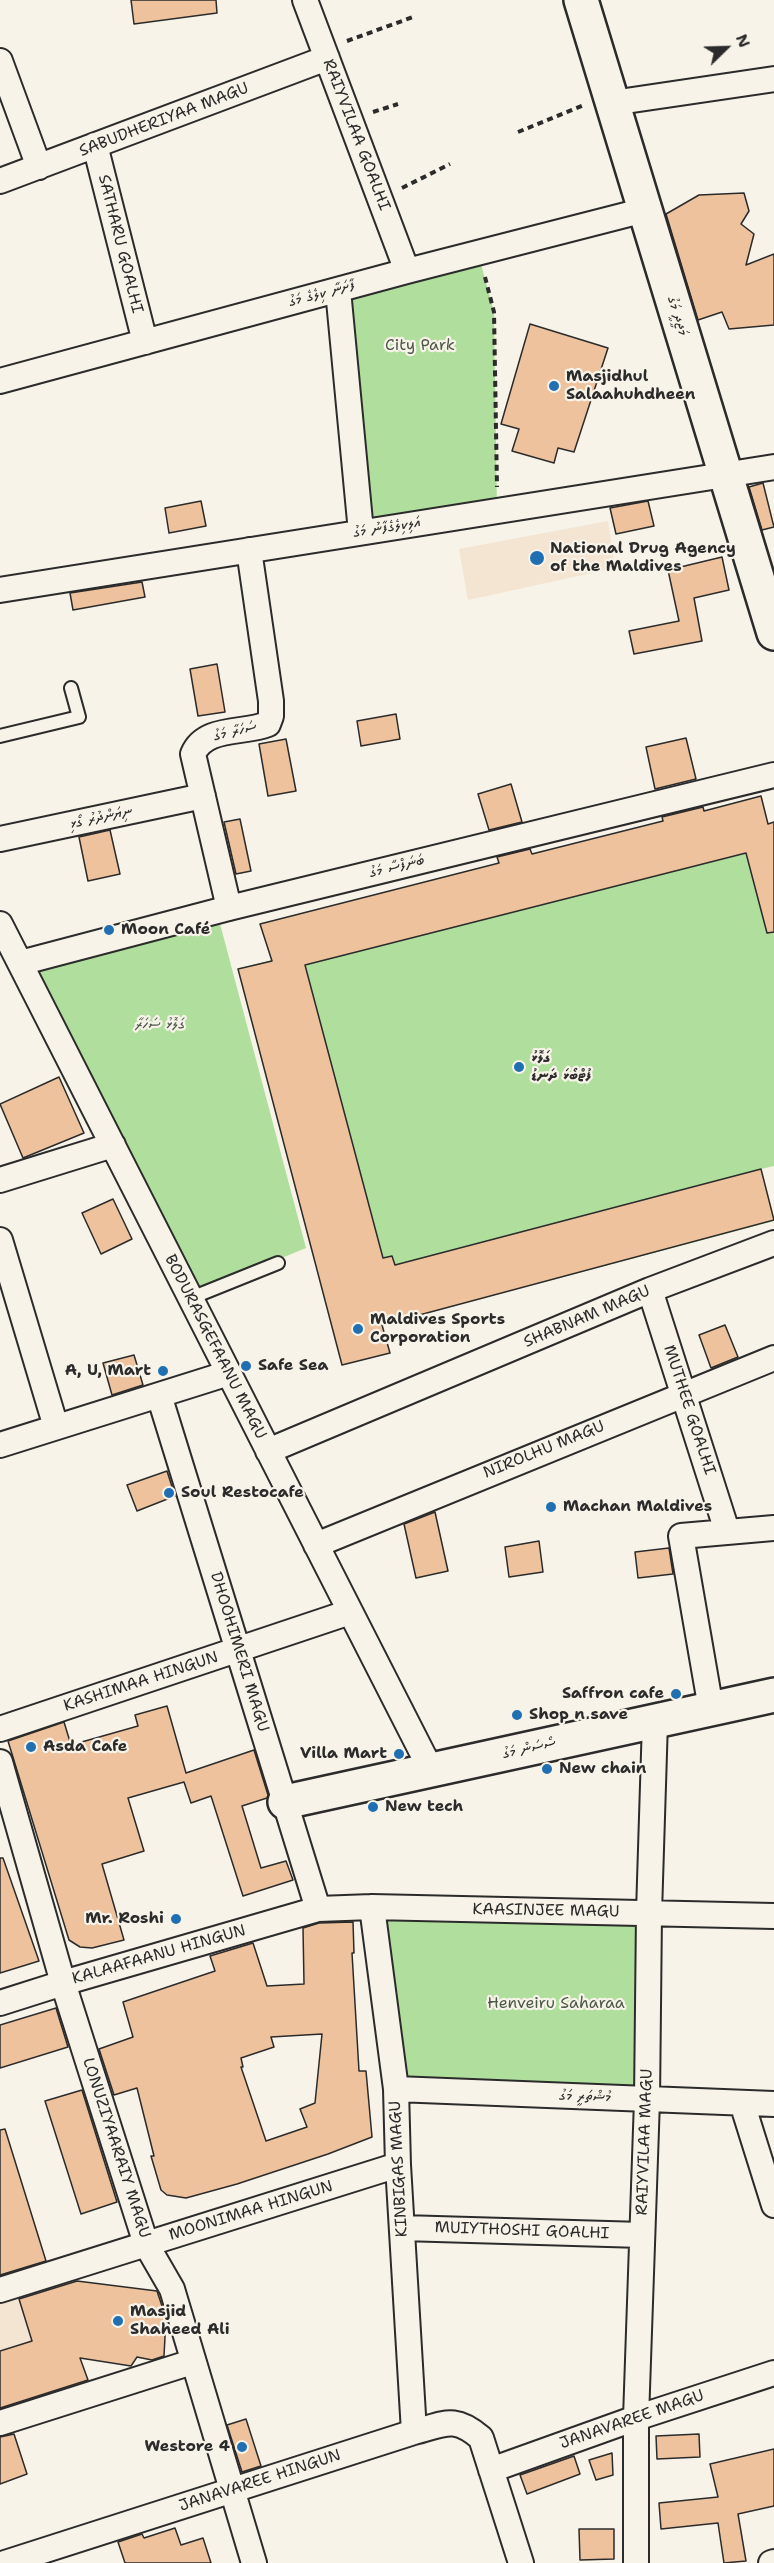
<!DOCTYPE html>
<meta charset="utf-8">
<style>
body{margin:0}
#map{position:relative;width:774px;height:2563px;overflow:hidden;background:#f7f3e8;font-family:"Shantell Sans",sans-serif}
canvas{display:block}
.north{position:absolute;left:696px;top:18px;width:60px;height:60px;-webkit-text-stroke:4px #f7f3e8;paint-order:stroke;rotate:67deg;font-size:16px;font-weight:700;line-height:24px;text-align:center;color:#2b2b2b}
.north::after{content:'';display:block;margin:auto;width:21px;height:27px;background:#2b2b2b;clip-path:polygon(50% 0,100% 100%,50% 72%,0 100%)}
</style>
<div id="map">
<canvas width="774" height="2563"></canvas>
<div class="north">N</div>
</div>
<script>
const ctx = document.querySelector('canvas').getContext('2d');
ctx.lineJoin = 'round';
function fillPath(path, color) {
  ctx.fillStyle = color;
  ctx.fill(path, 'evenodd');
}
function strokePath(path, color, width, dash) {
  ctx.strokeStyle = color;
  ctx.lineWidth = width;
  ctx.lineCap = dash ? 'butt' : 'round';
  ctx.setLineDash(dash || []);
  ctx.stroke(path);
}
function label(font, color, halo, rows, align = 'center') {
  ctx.font = font + ' "Shantell Sans","Noto Sans Thaana",sans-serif';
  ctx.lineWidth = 4.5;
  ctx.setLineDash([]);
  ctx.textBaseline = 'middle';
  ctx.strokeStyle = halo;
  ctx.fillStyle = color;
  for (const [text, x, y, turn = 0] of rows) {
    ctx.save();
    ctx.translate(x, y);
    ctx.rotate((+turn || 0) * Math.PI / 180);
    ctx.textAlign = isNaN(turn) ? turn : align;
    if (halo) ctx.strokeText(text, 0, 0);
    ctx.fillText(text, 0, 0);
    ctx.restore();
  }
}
fillPath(new Path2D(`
 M608,521L615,568L468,600L459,549Z
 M53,2282L90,2386L0,2413V2297Z`), '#f4e4d2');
fillPath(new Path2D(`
 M478,253L494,312L497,511L361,532L338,290Z
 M761,796L768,824L774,822V1166L761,1169L774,1221L408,1318L323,1292L238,969L271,960L260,924Z
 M219,920L306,1248L199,1292L37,968Z
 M384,1916L639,1923V2089L404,2081Z`), '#afde9d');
const building = new Path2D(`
 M131,0H216L217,13L134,24Z
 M744,193L749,211L741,224L754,234L746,265L774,254V325L729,329L722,312L698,320L666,214L699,195Z
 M530,324L608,348L574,452L558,448L554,463L512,451L519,429L501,424Z
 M763,483L774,527L762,530L749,487Z
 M201,501L206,526L169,533L165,508Z
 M648,501L654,526L616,534L610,508Z
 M722,557L729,590L694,598L702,641L634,654L629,631L679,621L668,570Z
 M142,582L145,597L73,610L70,593Z
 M217,664L225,712L198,716L190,669Z
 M396,714L400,739L361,746L357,721Z
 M686,738L696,779L655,789L646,747Z
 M286,739L296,791L268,796L259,744Z
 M511,784L522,822L489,830L478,794Z
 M761,796L768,824L774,822V932L767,933L746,853L305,965L383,1258L392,1256L395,1265L761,1169L774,1220L382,1325L390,1353L342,1365L238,969L272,961L260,924L499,863L497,857L530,849L532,854L663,821L662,817L703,807L704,811Z
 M240,819L251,871L236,874L224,822Z
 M110,830L120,874L88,881L79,837Z
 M59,1077L84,1133L23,1158L0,1104Z
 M113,1199L132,1239L101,1254L82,1213Z
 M725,1325L738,1357L711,1368L699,1335Z
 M134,1355L143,1385L112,1395L103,1363Z
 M167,1471L175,1496L137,1511L127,1485Z
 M435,1512L448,1571L416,1578L404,1524Z
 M539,1541L543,1572L509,1577L505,1547Z
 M669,1548L673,1574L638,1578L635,1552Z
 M167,1706L186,1773L254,1750L268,1795L267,1798L242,1806L261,1868L286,1861L293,1880L243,1896L211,1796L191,1803L184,1782L128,1798L144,1851L102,1864L124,1940L92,1948L80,1947L69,1940L8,1741L64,1722L71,1745L138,1726L135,1715Z
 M0,1858H3L39,1961L0,1973Z
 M353,1922L354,1953H352L359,2071H366L372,2137L328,2154L237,2184L186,2198L167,2195L161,2190L151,2156H154L137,2088L114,2095L99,2049L133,2037L123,2002L215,1971L210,1956L253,1943L267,1986L304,1984L303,1928L319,1923ZM322,2034L315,2103L300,2109L307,2127L266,2141L241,2067H243L241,2058L274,2047L271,2037Z
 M56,2008L68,2047L0,2068V2025Z
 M82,2090L117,2202L81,2214L45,2101Z
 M5,2129L46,2261L0,2275V2130Z
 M77,2281L157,2291L166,2318L164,2356L152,2360L137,2357L131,2366L80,2358L88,2380L0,2408V2351L32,2341L19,2299Z
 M246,2419L261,2466L242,2472L227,2425Z
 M14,2434L27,2474L0,2484V2437Z
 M699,2434L700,2457L657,2459L656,2436Z
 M774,2449V2506L738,2514L746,2561L724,2563L718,2523L661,2529L659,2503L718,2497L710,2464Z
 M612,2453L613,2475L596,2480L589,2460Z
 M574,2456L580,2474L527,2494L520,2475Z
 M175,2528L181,2545L203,2538L211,2563H125L118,2542L142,2534L144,2538Z
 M579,2529H614V2559L580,2560Z`);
fillPath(building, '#edc29d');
strokePath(building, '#2b2b2b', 1.5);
const lane = new Path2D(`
 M0,736L79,717L71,688
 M191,1298L278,1263`);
const street = new Path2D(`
 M305,0L407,271
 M0,61L39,167
 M612,103L774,79
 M95,145L145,342
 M0,181L327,58
 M338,290L361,532
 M0,381L407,271L645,210
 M0,590L774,467
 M0,839L203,796
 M229,908L193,754C205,726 243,734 268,724L271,716V701L249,550
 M0,924L431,1770
 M20,963L229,908L774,775
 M0,1180L113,1145
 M0,1240L56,1427
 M650,1290L727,1531
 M159,1395L318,1909
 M0,1445L229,1373
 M268,1451L650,1290L774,1243
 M316,1545L774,1358
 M711,1709L681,1536L774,1528
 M0,1729L350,1612
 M0,1762L63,1983L146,2244L172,2289L254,2563
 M372,1907L396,2089L398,2165L414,2432
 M0,2003L63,1983L318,1909L372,1907L774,1916
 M396,2089L774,2104
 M742,2103L774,2205
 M402,2228L642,2235
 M0,2290L398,2165
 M0,2423L192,2362
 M491,2470L636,2418L774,2373
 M5,2563L414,2432C445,2424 454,2415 481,2438L521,2563
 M636,2563V2418L647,2100L649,1913L655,1721
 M771,2563L774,2562`);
const secondary = new Path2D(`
 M581,0L774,633
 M285,1802L774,1695`);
strokePath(lane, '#2b2b2b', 16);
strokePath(street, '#2b2b2b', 28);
strokePath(secondary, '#2b2b2b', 38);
strokePath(new Path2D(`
 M347,41L413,17
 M373,112L398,104
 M518,132L584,105
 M402,188L450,164
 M485,277L494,312L497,487`), '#2b2b2b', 4, [6, 4.5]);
strokePath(lane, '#f7f3e8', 12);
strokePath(street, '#f7f3e8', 24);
strokePath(secondary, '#f7f3e8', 33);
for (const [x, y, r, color] of [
 [554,386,6,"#1f6fb2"],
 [537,558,8,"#1f6fb2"],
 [109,930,6,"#1f6fb2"],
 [519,1067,6,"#1f6fb2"],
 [358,1329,6,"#1f6fb2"],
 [246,1366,6,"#1f6fb2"],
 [163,1371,6,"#1f6fb2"],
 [169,1493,6,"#1f6fb2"],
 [551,1507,6,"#1f6fb2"],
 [676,1694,6,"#1f6fb2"],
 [517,1715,6,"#1f6fb2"],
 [31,1747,6,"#1f6fb2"],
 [399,1754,6,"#1f6fb2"],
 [547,1769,6,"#1f6fb2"],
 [373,1807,6,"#1f6fb2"],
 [176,1919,6,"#1f6fb2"],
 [118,2321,6,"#1f6fb2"],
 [242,2447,6,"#1f6fb2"]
]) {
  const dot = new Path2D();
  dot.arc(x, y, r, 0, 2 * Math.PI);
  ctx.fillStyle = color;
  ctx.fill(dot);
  strokePath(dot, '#f7f3e8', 2);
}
label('16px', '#2b2b2b', '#f7f3e8', [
 ["SABUDHERIYAA MAGU",164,120,-21],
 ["RAIYVILAA GOALHI",356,135,69],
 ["SATHARU GOALHI",120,244,76],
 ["ފާށަނާ ކިލެގެ މަގު",322,294,-15],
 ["މަޖީދީ މަގު",677,316,73],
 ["އަލިކިލެގެފާނު މަގު",387,528,-9],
 ["ސަހަރާ މަގު",235,732,-13],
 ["ނިޔަންދުރު ގޯޅި",101,818,-12],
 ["ބަނަފްސާ މަގު",397,867,-14],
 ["SHABNAM MAGU",587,1317,-23],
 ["BODURASGEFAANU MAGU",215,1347,63],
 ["MUTHEE GOALHI",689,1410,72],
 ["NIROLHU MAGU",544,1450,-22],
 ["DHOOHIMERI MAGU",239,1652,73],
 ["KASHIMAA HINGUN",141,1682,-18],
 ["ސޯސަން މަގު",529,1749,-12],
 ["KAASINJEE MAGU",546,1911,1],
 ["KALAAFAANU HINGUN",159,1955,-16],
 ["މުޝްތަރީ މަގު",585,2097,2],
 ["RAIYVILAA MAGU",645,2142,-88],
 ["LONUZIYAARAIY MAGU",116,2148,72],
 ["KINBIGAS MAGU",399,2169,-93],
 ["MOONIMAA HINGUN",251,2211,-17],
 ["MUIYTHOSHI GOALHI",522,2231,2],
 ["JANAVAREE MAGU",632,2420,-19],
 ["JANAVAREE HINGUN",260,2481,-18]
]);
label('16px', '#4c5848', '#f7f3e8', [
 ["City Park",420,346],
 ["ގަލޮޅު ސަހަރާ",160,1025],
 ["Henveiru Saharaa",556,2004]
]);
label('bold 16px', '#2b2b2b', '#f7f3e8', [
 ["Masjidhul",566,377],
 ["Salaahuhdheen",566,395],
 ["National Drug Agency",550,549],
 ["of the Maldives",550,567],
 ["Moon Café",121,930],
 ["ގަލޮޅު",531,1058],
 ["ފުޓްބޯޅަ ދަނޑު",531,1076],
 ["Maldives Sports",370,1320],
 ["Corporation",370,1338],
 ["Safe Sea",258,1366],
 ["A, U, Mart",151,1371,"right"],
 ["Soul Restocafe",181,1493],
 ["Machan Maldives",563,1507],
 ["Saffron cafe",664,1694,"right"],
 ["Shop n save",529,1715],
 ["Asda Cafe",43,1747],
 ["Villa Mart",387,1754,"right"],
 ["New chain",559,1769],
 ["New tech",385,1807],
 ["Mr. Roshi",164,1919,"right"],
 ["Masjid",130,2312],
 ["Shaheed Ali",130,2330],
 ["Westore 4",230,2447,"right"]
], 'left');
</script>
